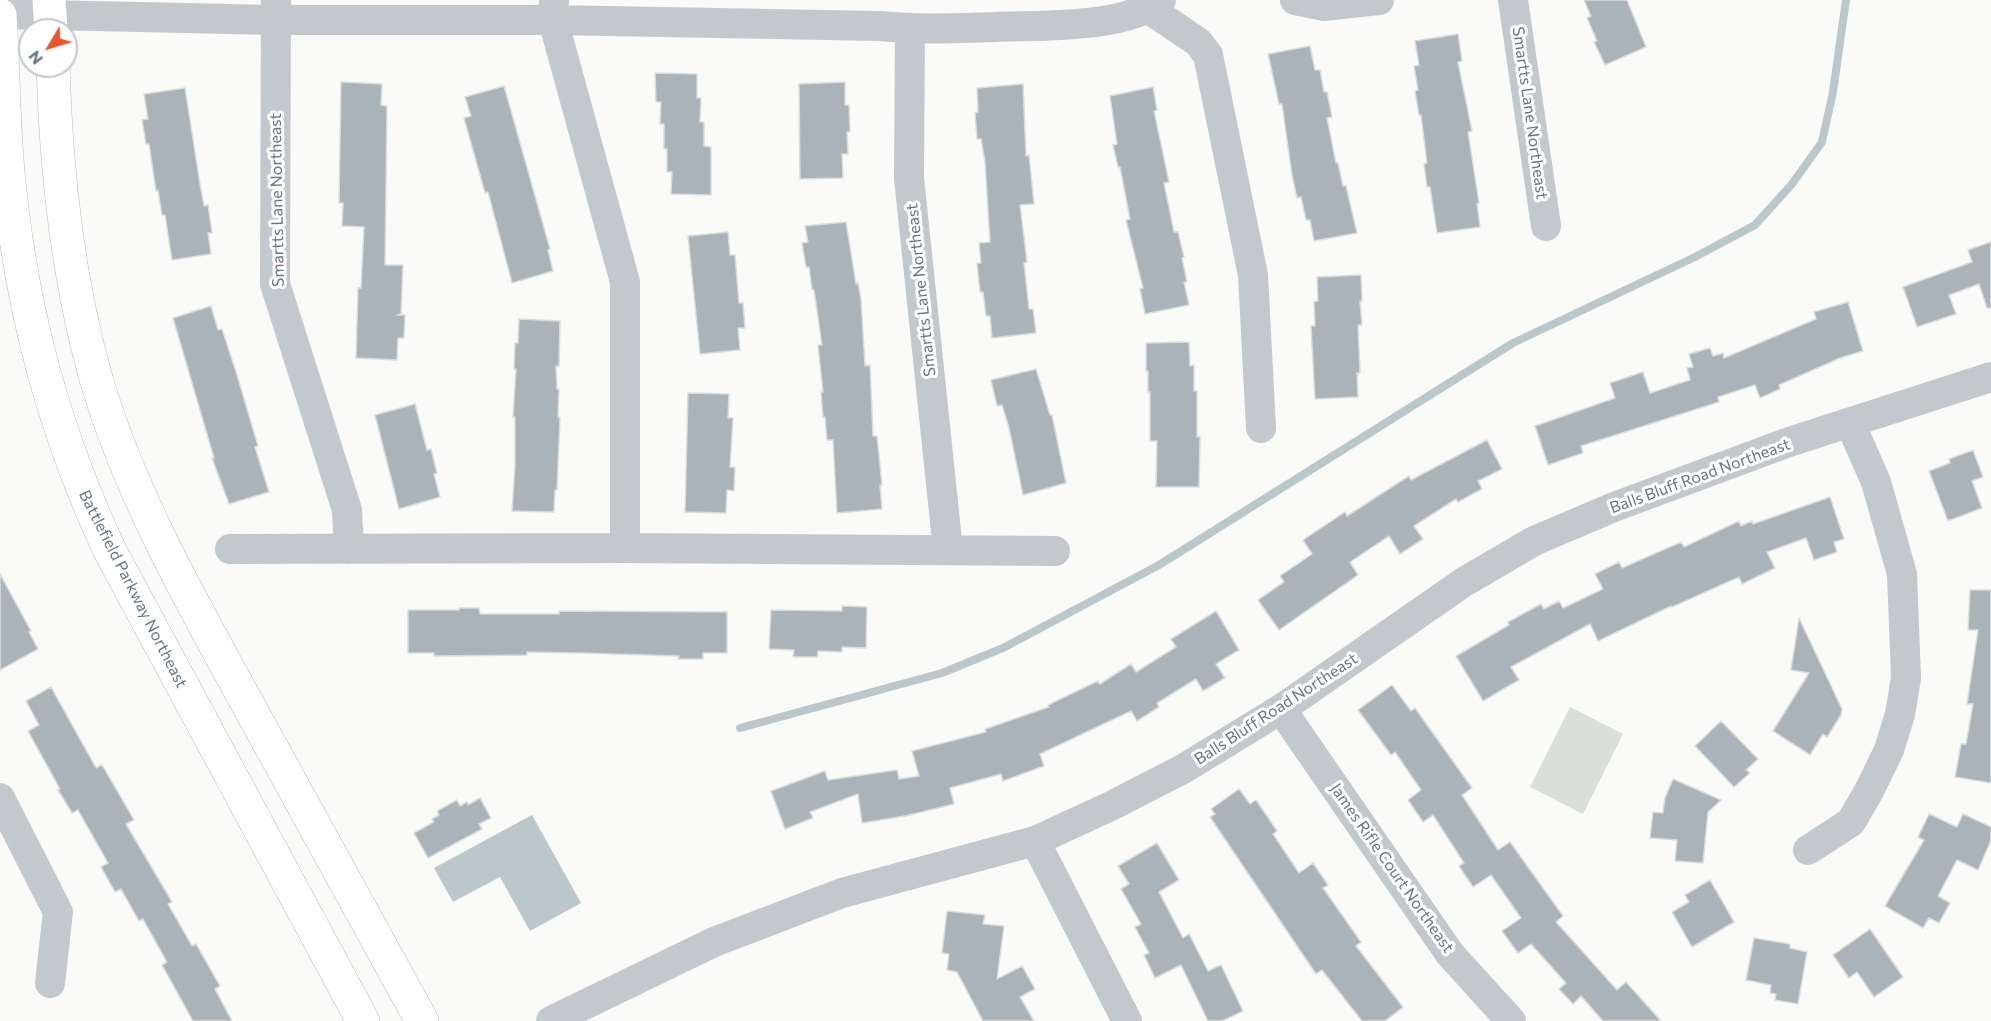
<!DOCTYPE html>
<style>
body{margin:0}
#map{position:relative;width:1991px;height:1021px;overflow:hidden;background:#fafaf8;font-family:Commissioner,sans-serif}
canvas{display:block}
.north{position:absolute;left:18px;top:18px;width:60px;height:60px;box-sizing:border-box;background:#fff;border:2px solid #c1c8cd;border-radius:50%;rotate:232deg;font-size:16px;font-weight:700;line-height:24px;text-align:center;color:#657683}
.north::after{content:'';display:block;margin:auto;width:21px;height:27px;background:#e4572e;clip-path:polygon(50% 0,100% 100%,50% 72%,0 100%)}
</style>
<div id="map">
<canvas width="1991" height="1021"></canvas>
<div class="north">N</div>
</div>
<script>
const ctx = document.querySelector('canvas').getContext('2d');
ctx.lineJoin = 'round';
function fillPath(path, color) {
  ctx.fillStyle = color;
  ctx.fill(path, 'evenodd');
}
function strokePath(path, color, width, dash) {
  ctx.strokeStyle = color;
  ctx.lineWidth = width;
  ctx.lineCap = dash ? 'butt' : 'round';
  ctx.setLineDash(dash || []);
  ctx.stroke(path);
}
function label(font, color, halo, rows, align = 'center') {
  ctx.font = font + ' Commissioner,sans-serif';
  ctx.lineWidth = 6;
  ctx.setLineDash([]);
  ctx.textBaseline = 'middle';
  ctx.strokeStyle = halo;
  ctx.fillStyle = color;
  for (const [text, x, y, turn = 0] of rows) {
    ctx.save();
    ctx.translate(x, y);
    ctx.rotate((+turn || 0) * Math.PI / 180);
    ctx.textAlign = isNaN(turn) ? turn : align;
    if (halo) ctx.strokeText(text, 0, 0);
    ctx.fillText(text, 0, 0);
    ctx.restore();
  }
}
fillPath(new Path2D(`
 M1570,707L1623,734L1583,814L1530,787Z`), '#dadfd7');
fillPath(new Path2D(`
 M532,815L581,903L530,931L500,877L453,902L434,868Z`), '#bbc7cb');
strokePath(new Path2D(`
 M740,728L942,673L1003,648L1159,565L1513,343L1695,257L1755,225L1792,184L1822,142L1833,92L1846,0`), '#bbc7cb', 8);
const building = new Path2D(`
 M1584,0H1627L1646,47L1605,65L1594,42L1597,41L1587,18L1591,16Z
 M1458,34L1462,61L1458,62L1472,131L1468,132L1479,203L1477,204L1480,227L1437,233L1430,187H1427L1424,164L1427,163L1421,115H1419L1415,91L1418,90L1414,66L1419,65L1415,41Z
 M1310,46L1315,70H1320L1324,92H1327L1332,117L1327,118L1336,163H1338L1343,186H1346L1357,233L1314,241L1310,220H1306L1301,197L1297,198L1292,175L1282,104H1279L1268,54Z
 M655,73L697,74V98H701L700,122H704V146L711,147V195L671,194L672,172H667V149H664V124H660L661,102H656Z
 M341,82L382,84L381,105L387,106L385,265H403L401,314L397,315H405L404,338H398L397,360L356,358L358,288H361L364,227L342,226L343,203H339Z
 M845,82V105H849L850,132H847L848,154H842L843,178L800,179L799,84Z
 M1023,84L1026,156L1029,155L1034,204L1020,205L1027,262L1024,263L1029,309H1033L1036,333L992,338L990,316H986L983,292H980L977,263H981L979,243L990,242L985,162L981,139H977L975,113L978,112L977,88Z
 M504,86L550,249L548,250L553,271L512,283L488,192L485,193L464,118L471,116L465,97Z
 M1153,87L1157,110L1154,111L1169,182L1164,183L1174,232H1178L1184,257L1182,258L1187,282H1184L1189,305L1145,314L1140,289L1143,288L1126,220L1130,219L1120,167H1118L1113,145L1117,144L1110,96Z
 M185,88L200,184L204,206L208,205L212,233H208L211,254L172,260L165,215H162L158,190L156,191L149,144H146L142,120L148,119L144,94Z
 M846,222L856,284L858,283L861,299L865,366L870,365L873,436H877L882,485H880L882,509L837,513L833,440H827L825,417H823L821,392H823L818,345H822L814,290L812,289L809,267H806L802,243L808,242L805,226Z
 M728,232L730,255H735L739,303H743L745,328H738L740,350L700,354L688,236Z
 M1991,242V308H1987L1979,284L1949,295L1956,314L1917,327L1903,287L1972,262L1968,250Z
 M1361,275L1362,301H1360L1362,325H1358L1360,373H1357L1358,397L1315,399L1311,326H1315L1314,302L1318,301L1317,277Z
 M1848,302L1863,351L1840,358L1779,385L1780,389L1760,398L1755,385L1718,397L1719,402L1581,446L1583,453L1548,465L1535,426L1615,398L1610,383L1643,372L1650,393L1690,380L1687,368L1693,367L1689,354L1710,348L1713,356L1723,353L1724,358L1816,319L1814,312Z
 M211,306L218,330L222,329L237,375L258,446L255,447L269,492L229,504L212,458H214L173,318Z
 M519,319L560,321L559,366H556L557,389H559L558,417L560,418L557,490H555L554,512L512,511L515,465V417H513L516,369H514L515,343H518Z
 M1189,342L1190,366L1194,365V391H1197V437H1200L1199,487H1156L1157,441H1150V392H1148V371H1146V343Z
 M1036,369L1050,415H1052L1066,483L1023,495L1009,428L1002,405L997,406L991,380Z
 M688,393L729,394L728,418H733L730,467H735L734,491L727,490L726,513L685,512Z
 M415,404L427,450L431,449L437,473L434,474L440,497L399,509L375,415Z
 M1487,440L1502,469L1478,481L1482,489L1458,502L1456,499L1414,526L1423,539L1400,554L1389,536L1350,562L1358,575L1279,630L1258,600L1284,582L1280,576L1312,554L1303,540L1345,512L1347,516L1409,476L1411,480Z
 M1973,450L1983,477L1972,481L1982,508L1948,521L1929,471L1950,463L1949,459Z
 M1830,497L1844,539L1834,542L1837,552L1814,560L1806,538L1767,552L1775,568L1742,584L1739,577L1672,607L1671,606L1598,641L1590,624L1511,667L1519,680L1483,701L1456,656L1509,625L1508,622L1541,604L1544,609L1559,601L1563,608L1603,589L1595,574L1619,562L1622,568L1681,542L1684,547L1739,521L1741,526L1752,521L1753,524Z
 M0,574L31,631L29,632L38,649L0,670Z
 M1970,590H1991V783L1955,777L1961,744H1966L1973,704H1967L1978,630H1968Z
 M842,606L867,607L866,648L842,647V652L818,651L817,657H793L794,650L769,649L771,610L842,611Z
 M459,608H479L480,614H559V611L727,612V653H703V659H678L679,656L582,653L527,652V655L434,656V653H408V610H459Z
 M1216,611L1239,650L1216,664L1225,678L1203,691L1196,679L1157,703L1159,707L1137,721L1131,711L1040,754L1044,766L1003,781L1001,774L950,788L954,804L905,816L862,823L858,794L810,812L813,818L785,829L771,791L825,771L828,780L897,770L899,779L919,776L912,751L986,732L985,729L1049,707L1048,705L1098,681L1100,684L1131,664L1136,672L1176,647L1171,639Z
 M1799,618L1842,709L1841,715L1827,737L1823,734L1810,755L1773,731L1809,673L1791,670Z
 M1392,685L1411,711L1415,708L1472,788L1462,795L1498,850L1510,842L1563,916L1556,922L1617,990L1626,982L1661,1021H1603L1581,996L1573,1004L1559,989L1566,983L1531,944L1518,953L1502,931L1521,918L1491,875L1473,887L1459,866L1464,863L1433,815L1423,822L1408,800L1421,790L1395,752L1391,755L1358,710Z
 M51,687L96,768L101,765L104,768L134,820L126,824L172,902L168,904L192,946L196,944L220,986L215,989L232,1021H193L162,965L167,962L143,919L139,921L121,889L115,892L101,867L108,863L78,810L72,813L58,790L60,789L28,731L39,725L26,701Z
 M1721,721L1758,759L1746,770L1750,773L1734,787L1695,746Z
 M1673,779L1721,800L1708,812L1703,863L1675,861L1677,840L1650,838L1653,812L1663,813L1665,798Z
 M1239,789L1250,804L1256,800L1277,831L1273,834L1299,873L1313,863L1328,885L1323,888L1361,942L1356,946L1403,1007L1385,1021H1362L1322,970L1316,974L1210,817L1215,814L1211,809Z
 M480,798L491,818L479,824L482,829L428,858L414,833L434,822L432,819L439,815L437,811L457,800L460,806L467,802L468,805Z
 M1929,814L1957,827L1963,814L1991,827V840L1978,870L1957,860L1938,896L1950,903L1939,923L1929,918L1923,928L1885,906L1924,840L1918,837Z
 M1157,843L1179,880L1159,892L1183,938L1189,934L1208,971L1221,965L1243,1011L1222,1021H1208L1181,965L1155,978L1144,955L1149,953L1135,927L1141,924L1121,889L1129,884L1118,866Z
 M1710,880L1734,922L1692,947L1672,912L1689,902L1685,895Z
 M947,911L985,915L983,924L1004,926L997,979L1022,966L1035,989L1020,997L1034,1021H983L957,972L947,970L949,954L942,953Z
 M1870,929L1903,977L1874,997L1857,972L1849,978L1833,955Z
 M1754,938L1790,944V948L1807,952L1798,1004L1775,1000L1776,994L1770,993L1771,985L1746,980Z`);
fillPath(building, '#aab3b9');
strokePath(building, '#dcdcda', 1.5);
const major = new Path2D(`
 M49,0L51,30
 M0,15C4,74 3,133 10,192C24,320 56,435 110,551L363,1021
 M53,66C56,170 67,275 95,375C128,490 189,597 246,701C305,808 363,914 422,1021`);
strokePath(major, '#b5babe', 34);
strokePath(new Path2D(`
 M276,0L275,284L347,510L349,549
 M554,0L553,20L625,282V548
 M1295,0L1324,6L1379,0
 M1513,0L1546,226
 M1149,9L1198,42L1208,55L1253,275L1261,428
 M0,14L276,20H553L880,26C919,30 957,28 995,27C1042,25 1123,29 1161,0
 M910,29L909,178L948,550
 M230,549L625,548L1055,551
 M1281,709L1450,954L1511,1021
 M0,798L58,912L50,983
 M1035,841L1127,1021
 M1808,850L1851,822L1869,791L1889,750L1900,714L1906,678L1902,574L1876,482L1850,423
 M551,1021L714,942L842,893L1035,841L1111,806L1183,769L1281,709L1464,582L1534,541L1614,507L1789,442L1991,377`), '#c3c8cc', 30);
strokePath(major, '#fff', 33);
label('16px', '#657683', '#fff', [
 ["Smartts Lane Northeast",1530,113,82],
 ["Smartts Lane Northeast",277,200,-91],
 ["Smartts Lane Northeast",921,290,-96],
 ["Balls Bluff Road Northeast",1700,476,-20],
 ["Battlefield Parkway Northeast",133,589,63],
 ["Balls Bluff Road Northeast",1276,709,-33],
 ["James Rifle Court Northeast",1392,868,55]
]);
</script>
